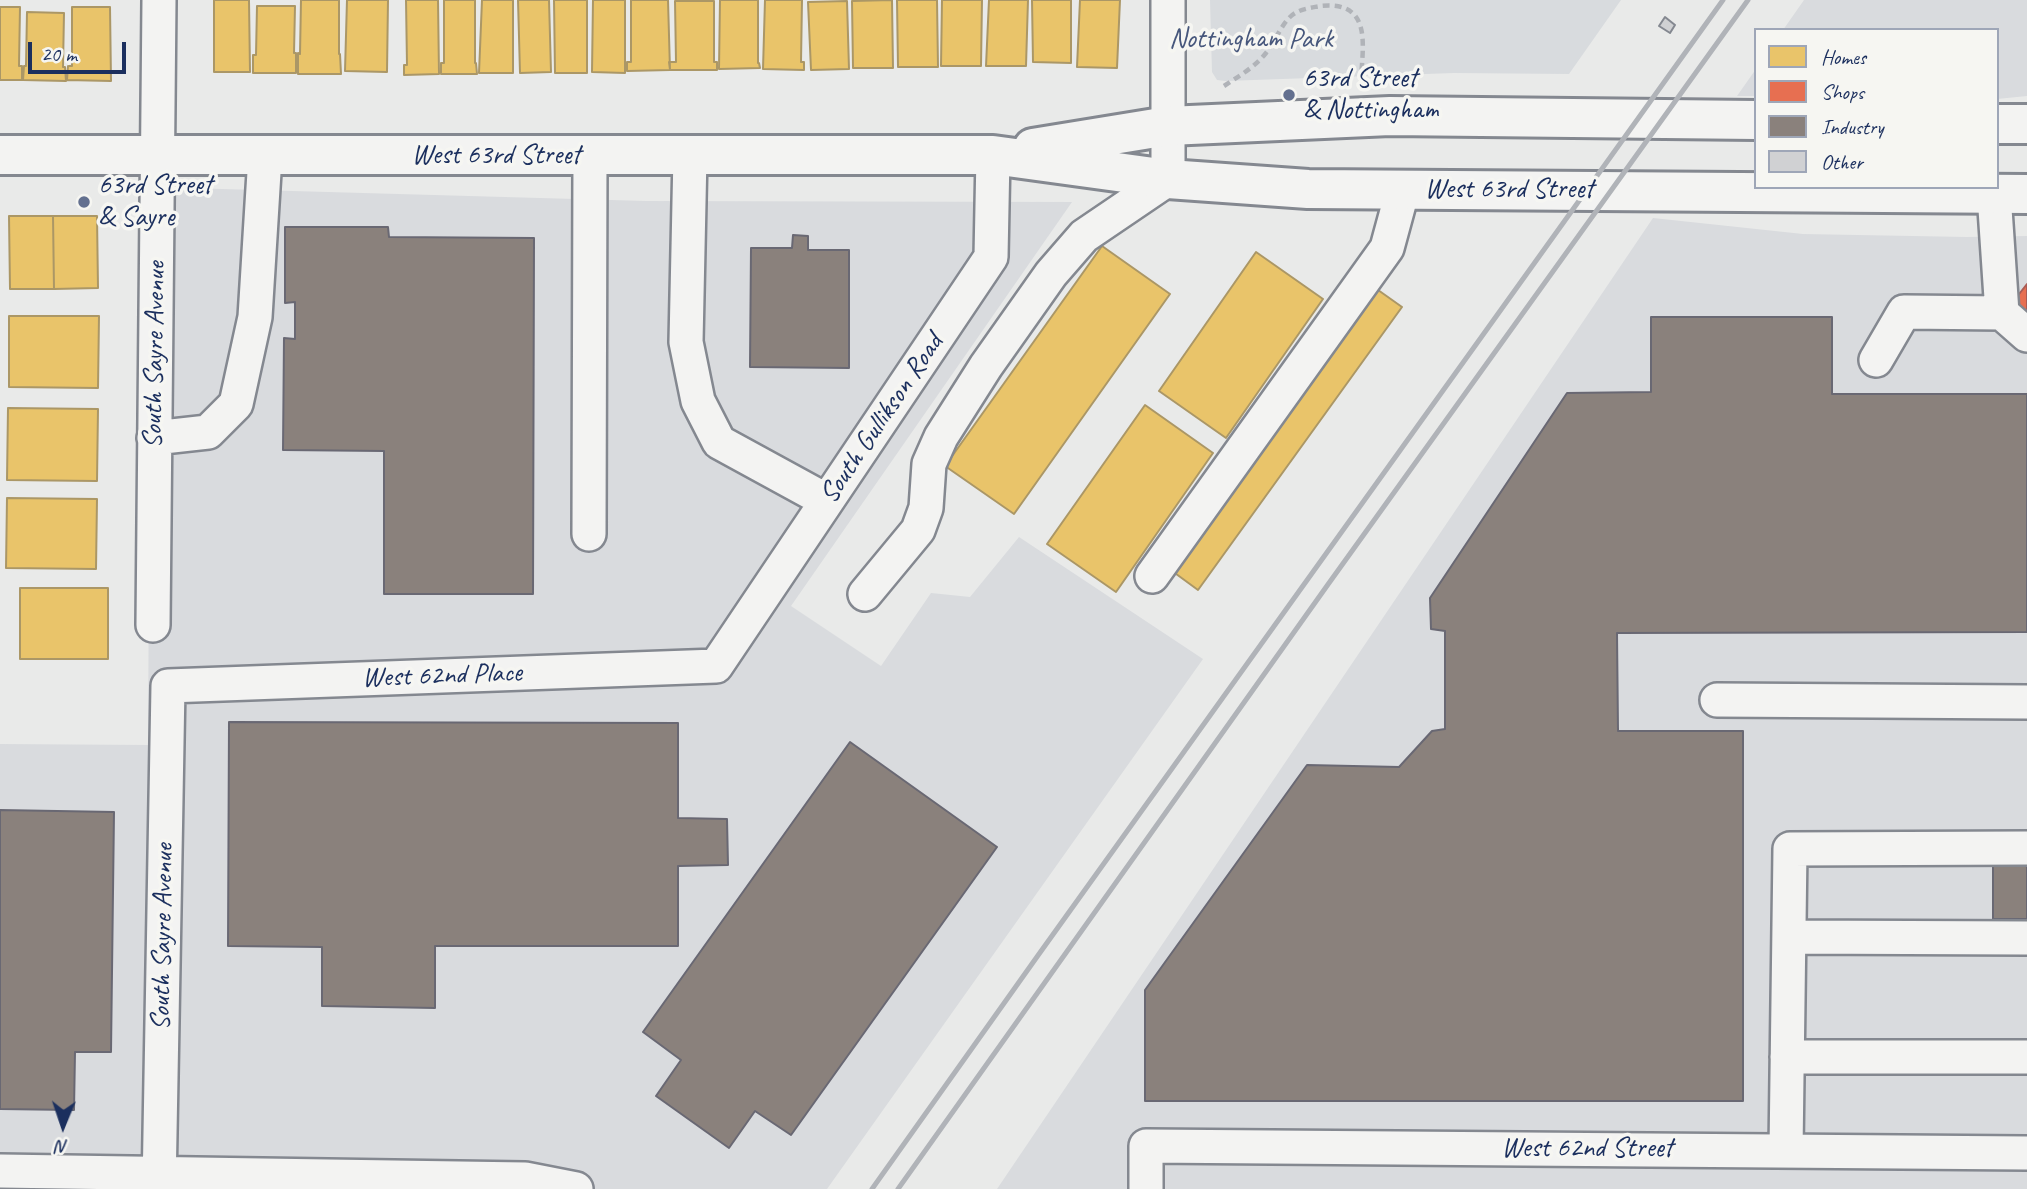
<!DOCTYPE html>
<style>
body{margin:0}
#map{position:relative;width:2027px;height:1189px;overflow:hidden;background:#e9eae9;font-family:Caveat,sans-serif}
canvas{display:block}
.legend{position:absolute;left:1754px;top:28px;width:245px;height:161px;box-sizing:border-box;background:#f6f6f2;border:2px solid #9ea6b7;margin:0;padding:9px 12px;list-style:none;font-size:21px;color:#1b2f5e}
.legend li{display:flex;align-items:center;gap:14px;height:35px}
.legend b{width:35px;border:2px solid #9ea6b7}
.north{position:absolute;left:28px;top:1091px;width:70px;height:70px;-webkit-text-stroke:5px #f6f6f2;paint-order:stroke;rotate:182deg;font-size:19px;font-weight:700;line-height:28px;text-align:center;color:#1b2f5e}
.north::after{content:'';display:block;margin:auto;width:24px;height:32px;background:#1b2f5e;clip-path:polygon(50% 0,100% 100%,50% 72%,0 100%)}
.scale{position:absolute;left:28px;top:42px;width:98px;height:32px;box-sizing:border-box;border:4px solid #1b2f5e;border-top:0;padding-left:9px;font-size:21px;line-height:24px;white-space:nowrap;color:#1b2f5e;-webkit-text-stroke:5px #f6f6f2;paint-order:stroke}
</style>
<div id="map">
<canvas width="2027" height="1189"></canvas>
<ul class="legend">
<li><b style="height:19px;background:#e9c46a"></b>Homes</li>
<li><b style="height:19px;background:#e76f51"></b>Shops</li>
<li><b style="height:19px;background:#8a817c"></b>Industry</li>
<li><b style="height:19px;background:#d0d1d3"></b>Other</li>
</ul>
<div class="north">N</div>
<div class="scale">20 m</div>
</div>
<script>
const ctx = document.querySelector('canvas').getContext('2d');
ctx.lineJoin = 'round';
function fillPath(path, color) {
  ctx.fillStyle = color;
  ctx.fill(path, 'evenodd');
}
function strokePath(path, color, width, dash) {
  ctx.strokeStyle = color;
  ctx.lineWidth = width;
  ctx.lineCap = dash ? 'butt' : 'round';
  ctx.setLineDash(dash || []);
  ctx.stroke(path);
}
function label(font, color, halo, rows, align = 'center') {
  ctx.font = font + ' Caveat,sans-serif';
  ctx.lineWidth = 7;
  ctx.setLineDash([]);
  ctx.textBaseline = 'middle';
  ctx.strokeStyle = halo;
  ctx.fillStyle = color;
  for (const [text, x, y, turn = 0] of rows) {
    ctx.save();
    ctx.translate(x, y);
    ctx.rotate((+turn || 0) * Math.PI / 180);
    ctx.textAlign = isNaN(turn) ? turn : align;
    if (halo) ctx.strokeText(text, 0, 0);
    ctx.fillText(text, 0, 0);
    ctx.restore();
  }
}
fillPath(new Path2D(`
 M1804,0H2027V96L1997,99V30H1783Z
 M1756,69V96H1737Z
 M151,187L646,201L1072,202L791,606L881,666L931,593L970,597L1019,537L1203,659L827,1189H0V744L148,745Z
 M1653,218L1803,234L1967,237L2027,236V1189H997Z`), '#d9dbde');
fillPath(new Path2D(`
 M1210,0H1621L1569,74L1454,73L1225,81L1217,80L1212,72Z`), '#d8dbde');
const homes = new Path2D(`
 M214,0H249L250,72H214Z
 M301,0H339V54H340L341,74H298V53L300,54Z
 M347,0H388L387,72L345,71Z
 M406,0H438L439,74L404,75V65H407Z
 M444,0H475V63H476L477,74H441V63H444Z
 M482,0H513V73H479Z
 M518,0H549L551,72L520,73Z
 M554,0H587V73H555Z
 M593,0H625V73L592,72Z
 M631,0H668L670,70L627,71V62H631Z
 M720,0H758V63H759L760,68L719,69Z
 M765,0H802L801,62H804V70L763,69Z
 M892,0L893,68H853L852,1Z
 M897,0H937L938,67H898Z
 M942,0H982L981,66H941Z
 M989,0H1028L1026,66H986Z
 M1032,0H1071V63L1033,62Z
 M1080,0H1120L1117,68L1077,67Z
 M675,1H714V62H717V70H670L669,62H676Z
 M847,1L849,69L811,70L808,2Z
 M257,6H295L294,53H296V73H253V55H256Z
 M0,7H20L19,66H22V80H0Z
 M72,7H110L111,81L67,80L68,66H72Z
 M27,12L64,13L63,67H65L66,81L23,80L24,66H26Z
 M9,216H53L54,289H10Z
 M53,216H97L98,288L54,289Z
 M1102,246L1170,294L1014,514L945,466Z
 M1256,252L1323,299L1226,438L1159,391Z
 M1371,285L1402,307L1198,590L1168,568Z
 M9,316H99L98,388L9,387Z
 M1145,405L1213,453L1116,592L1047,544Z
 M8,408L98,409L97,481L7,480Z
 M7,498L97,499L96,569L6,568Z
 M20,588H108V659H20Z`);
fillPath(homes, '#e9c46a');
strokePath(homes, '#ab9766', 2);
const shops = new Path2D(`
 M2027,284V323L2008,308Z`);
fillPath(shops, '#e76f51');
strokePath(shops, '#aa5c55', 2);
const industry = new Path2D(`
 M285,227H388L389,237L534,238L533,594H384V451L283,450L284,338L295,339V302L285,303Z
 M793,235L808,236V250H849V368L750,367L751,248H792Z
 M1651,317H1832V394H2027V632L1617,633L1618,731H1743V1101H1145V990L1307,765L1399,767L1432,731L1445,729V631L1431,629L1430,598L1567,393L1651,392Z
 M229,722L678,723V818L727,819L728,865L678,866V946H435V1008L322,1006V947L228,946Z
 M850,742L997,847L791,1135L755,1111L729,1148L656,1096L681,1060L643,1032Z
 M0,810L114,812L111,1052H75L74,1110L0,1109Z
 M1993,864L2027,865V919H1993Z`);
fillPath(industry, '#8a817c');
strokePath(industry, '#696873', 2);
const building = new Path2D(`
 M1665,17L1675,25L1670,33L1659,26Z`);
fillPath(building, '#d0d1d3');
strokePath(building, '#848890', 2);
const minor = new Path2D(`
 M690,155L686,342L698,401L719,442L827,501
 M1994,194L2002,313L2027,335
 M1876,360L1904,312L2002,313
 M154,438L208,432L236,404L255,317L265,156
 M589,534L590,156
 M1152,576L1387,248L1403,189
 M865,594L918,530L926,508L929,464L941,437L986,366L1051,274L1084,236L1168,179V0
 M153,625L159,0
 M1717,700L2027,702
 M1789,937L2027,938
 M1787,1057H2027
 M1786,1151L1790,849L2027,848
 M0,1171L525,1179L576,1189
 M159,1189L168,686L716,666L991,257L993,155
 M1146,1189V1146L2027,1153`);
const major = new Path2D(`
 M1997,124H2027
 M1033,148L1168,126L1390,116L1756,120
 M0,155H993L1168,179L1308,189L2027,194`);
strokePath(minor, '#848890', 38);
strokePath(major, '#848890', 44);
strokePath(new Path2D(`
 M1224,86C1239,76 1255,67 1266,53C1275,42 1280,27 1290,17C1298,9 1310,8 1320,6C1374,0 1362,48 1361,81`), '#b0b3b8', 4.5, [7, 5]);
strokePath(minor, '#f3f3f2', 33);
strokePath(major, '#f3f3f2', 38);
strokePath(new Path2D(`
 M872,1189L1039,954L1723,0
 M898,1189L1329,583L1748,0`), '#b0b3b8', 5);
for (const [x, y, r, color] of [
 [1289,95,7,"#63708f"],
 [84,202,7,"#63708f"]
]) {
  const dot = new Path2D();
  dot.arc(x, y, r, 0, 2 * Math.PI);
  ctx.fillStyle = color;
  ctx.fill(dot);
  strokePath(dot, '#f6f6f2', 2.5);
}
label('28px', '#47577c', '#f6f6f2', [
 ["Nottingham Park",1251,40]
]);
label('28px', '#1b2f5e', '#f6f6f2', [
 ["63rd Street",1303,79],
 ["& Nottingham",1303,111],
 ["63rd Street",98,186],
 ["& Sayre",98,218]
], 'left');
label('28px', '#1b2f5e', '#f6f6f2', [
 ["West 63rd Street",496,156],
 ["West 63rd Street",1509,190],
 ["South Sayre Avenue",155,355,-89],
 ["South Gullikson Road",882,419,-56],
 ["West 62nd Place",442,676,-2],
 ["South Sayre Avenue",163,937,-89],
 ["West 62nd Street",1587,1149]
]);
</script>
